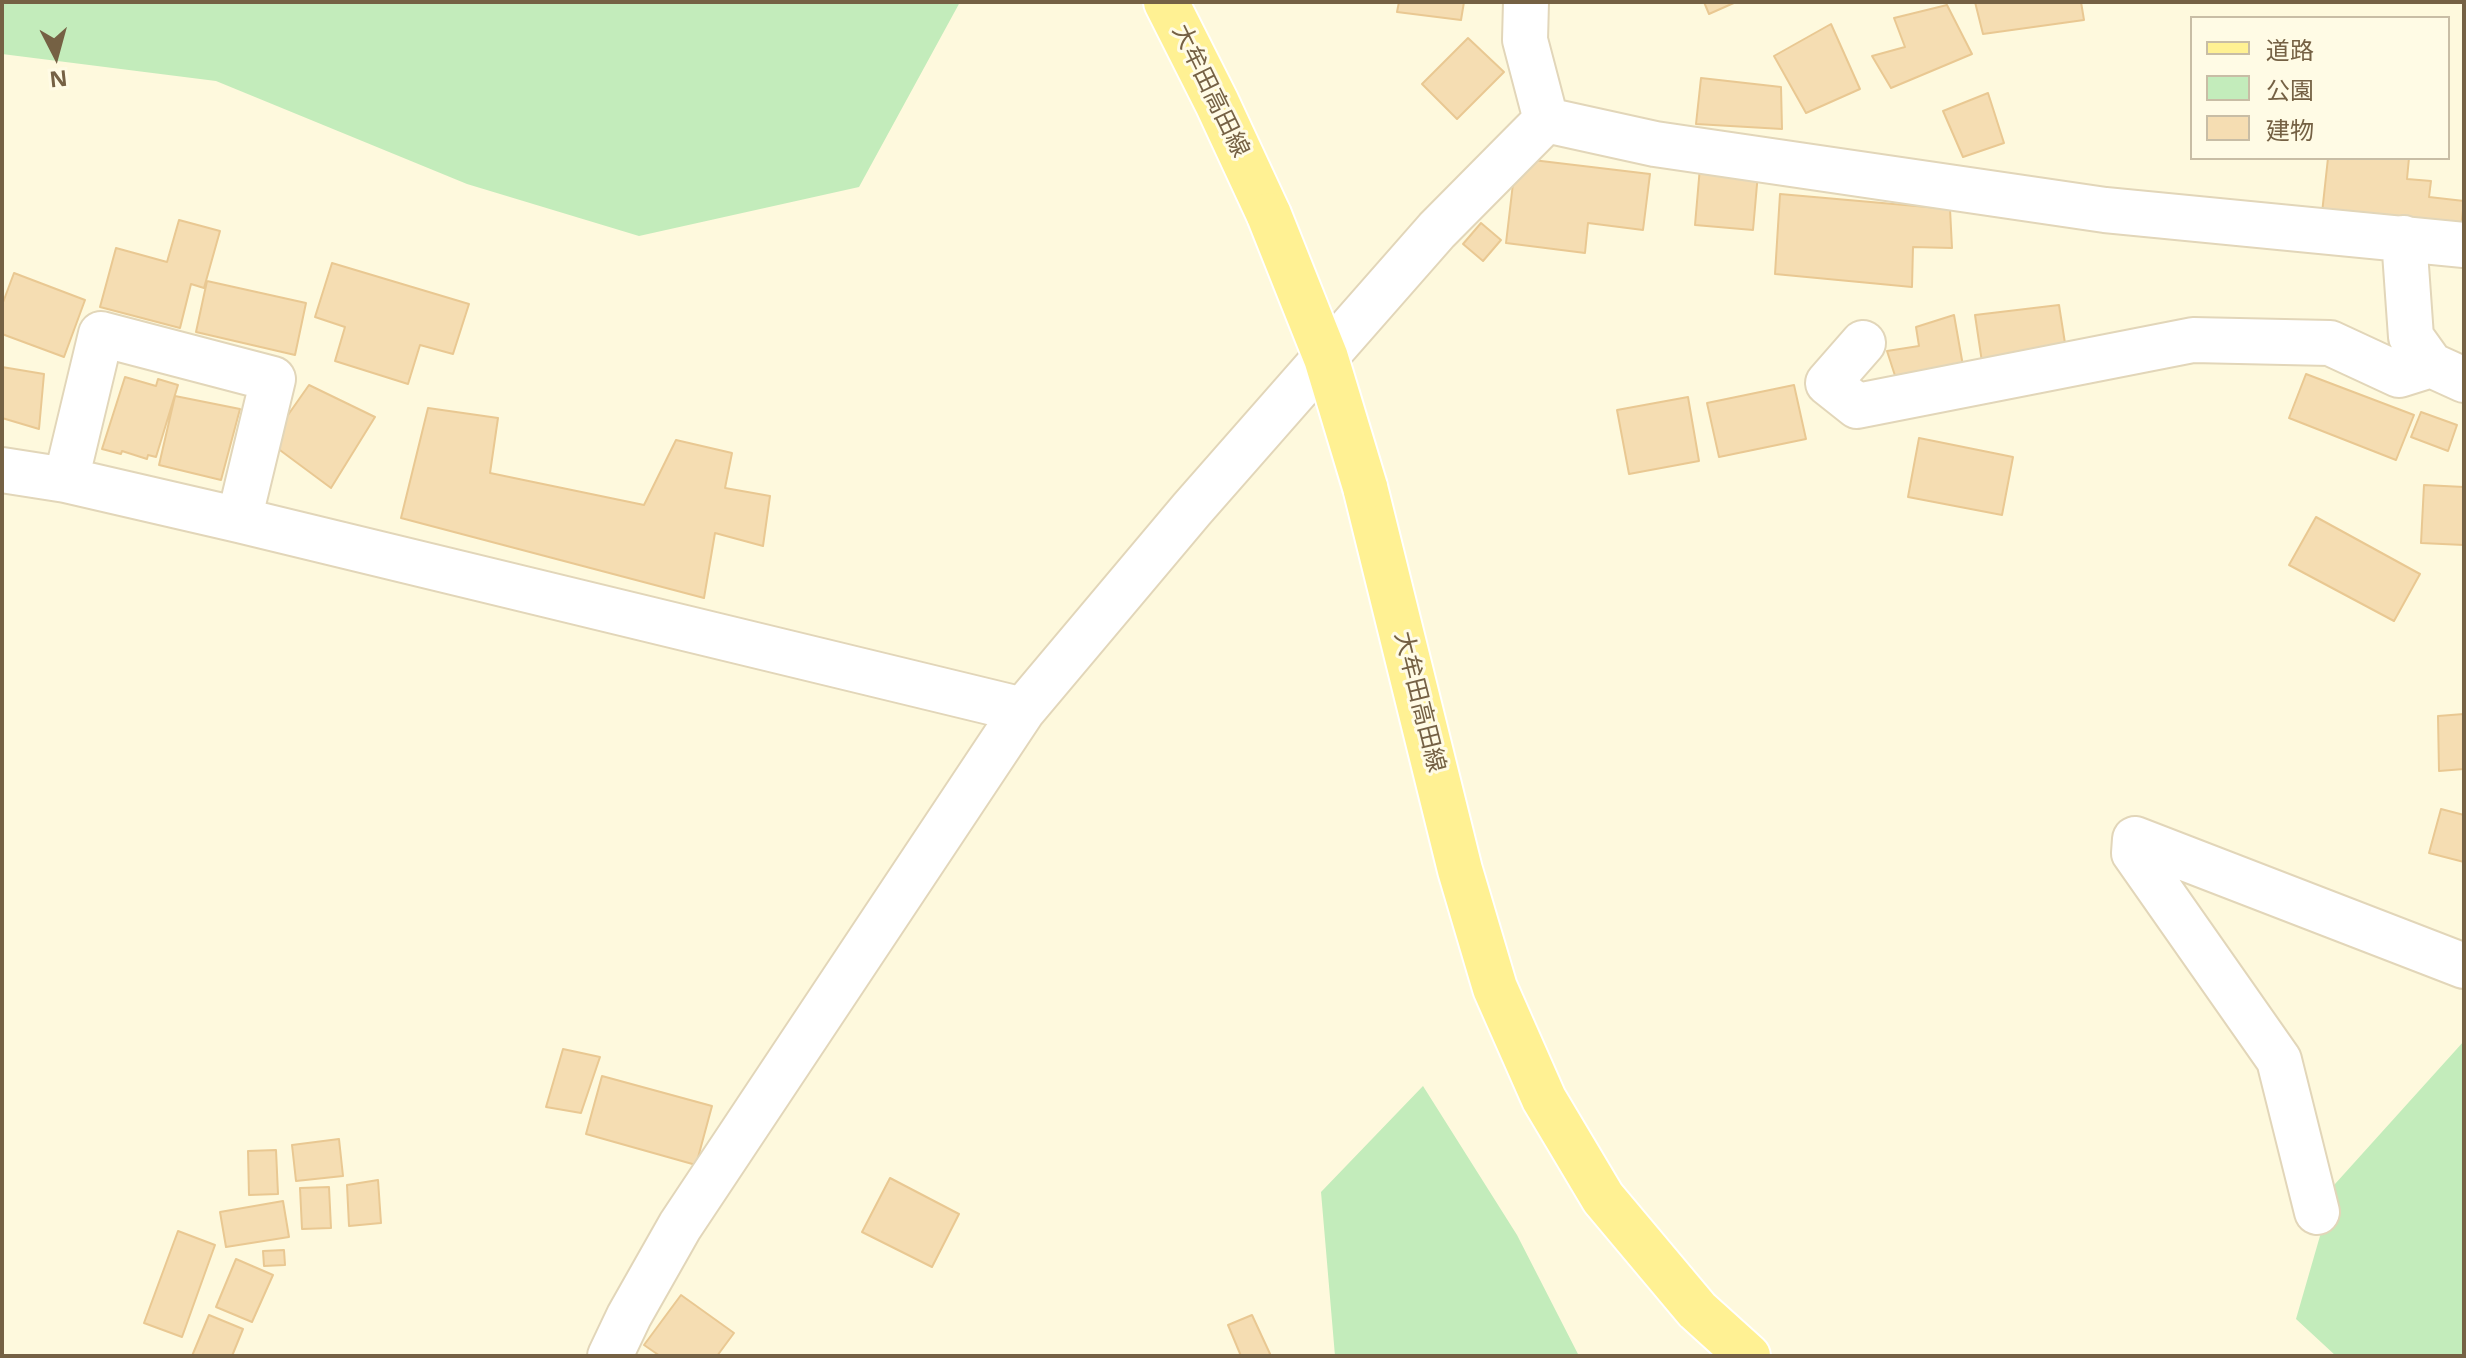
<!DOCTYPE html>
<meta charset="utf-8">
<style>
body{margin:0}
#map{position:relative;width:2466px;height:1358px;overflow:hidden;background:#fef9dd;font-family:"Noto Sans","Noto Sans JP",sans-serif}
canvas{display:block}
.frame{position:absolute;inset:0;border:4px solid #756144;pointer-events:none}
.legend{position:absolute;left:2190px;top:16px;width:260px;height:144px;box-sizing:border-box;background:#fffbe5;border:2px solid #c8bda5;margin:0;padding:10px 14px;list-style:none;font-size:24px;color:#756144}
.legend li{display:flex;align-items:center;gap:16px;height:40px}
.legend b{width:40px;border:2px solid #c8bda5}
.north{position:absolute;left:16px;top:16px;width:80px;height:80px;-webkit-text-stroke:6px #fffbe5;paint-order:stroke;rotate:174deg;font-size:22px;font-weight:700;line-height:32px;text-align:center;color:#756144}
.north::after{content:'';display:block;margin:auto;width:28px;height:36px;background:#756144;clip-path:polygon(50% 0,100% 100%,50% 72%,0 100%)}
</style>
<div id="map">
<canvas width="2466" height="1358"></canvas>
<div class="frame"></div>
<ul class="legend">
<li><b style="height:10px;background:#fff193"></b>道路</li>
<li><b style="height:22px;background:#c3ecbb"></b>公園</li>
<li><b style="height:22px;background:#f5ddb2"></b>建物</li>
</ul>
<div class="north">N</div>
</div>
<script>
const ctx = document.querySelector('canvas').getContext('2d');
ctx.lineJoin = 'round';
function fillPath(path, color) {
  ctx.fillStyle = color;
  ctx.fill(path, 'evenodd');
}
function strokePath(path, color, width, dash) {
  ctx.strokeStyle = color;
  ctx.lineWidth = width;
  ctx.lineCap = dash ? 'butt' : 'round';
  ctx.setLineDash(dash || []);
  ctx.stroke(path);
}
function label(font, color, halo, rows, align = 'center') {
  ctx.font = font + ' "Noto Sans","Noto Sans JP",sans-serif';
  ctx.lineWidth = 6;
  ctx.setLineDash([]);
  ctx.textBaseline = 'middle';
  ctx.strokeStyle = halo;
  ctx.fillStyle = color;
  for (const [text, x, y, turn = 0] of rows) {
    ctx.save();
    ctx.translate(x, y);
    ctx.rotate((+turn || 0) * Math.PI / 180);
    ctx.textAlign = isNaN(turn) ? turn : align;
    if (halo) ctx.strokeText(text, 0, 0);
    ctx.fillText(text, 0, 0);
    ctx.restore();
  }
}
fillPath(new Path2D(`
 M2,2H960L859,187L639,236L467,184L216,81L2,54Z
 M2464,1041V1356H2336L2296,1319L2335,1184Z
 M1423,1086L1517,1235L1579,1356H1335L1321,1192Z`), '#c3ecbb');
const building = new Path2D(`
 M1399,2H1464L1461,20L1397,12Z
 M1704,2H1736L1709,14Z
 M1975,2H2081L2084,20L1983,34Z
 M1947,5L1972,54L1891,88L1872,56L1905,47L1894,18Z
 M1831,24L1860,89L1806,113L1774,56Z
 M1468,38L1504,72L1457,119L1422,84Z
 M1701,78L1781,87L1782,129L1696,124Z
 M1988,93L2004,143L1963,157L1943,111Z
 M1516,158L1650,174L1643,230L1588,223L1585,253L1506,243Z
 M2328,158H2409L2407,179L2431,181L2429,197L2464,201L2461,228L2322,213Z
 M1700,167L1758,173L1753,230L1695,225Z
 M1780,194L1950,209L1952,248L1913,247L1912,287L1775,274Z
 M179,220L220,231L204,288L191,284L180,328L100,307L116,248L167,262Z
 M1481,223L1501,240L1483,261L1463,244Z
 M332,263L469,304L453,354L420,345L408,384L335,361L345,327L315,317Z
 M14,273L85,300L64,357L2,334V305Z
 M207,281L306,303L295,355L196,332Z
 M2059,305L2067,356L1982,362L1975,315Z
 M1954,315L1965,377L1899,388L1887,351L1919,346L1916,327Z
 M2,367L44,374L39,429L2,418Z
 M2306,374L2414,415L2396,460L2289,418Z
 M125,377L156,386L158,379L178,385L156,457L148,455L147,459L122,451L121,454L102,449Z
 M309,385L375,417L331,488L269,442Z
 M1794,385L1806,439L1719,457L1707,403Z
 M175,396L240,409L221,480L159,465Z
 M1688,397L1699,461L1629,474L1617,410Z
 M428,408L498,418L490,473L644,505L676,440L732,453L725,488L770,496L763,546L715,533L704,598L401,518Z
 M2421,412L2457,425L2448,451L2411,437Z
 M1919,438L2013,457L2002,515L1908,497Z
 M2424,485L2464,487V545L2421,543Z
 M2316,517L2420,574L2394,621L2289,565Z
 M2464,714V769L2439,771L2438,716Z
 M2441,809L2464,815V862L2429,853Z
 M563,1049L600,1057L581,1113L546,1107Z
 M602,1076L712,1106L696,1165L586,1134Z
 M339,1139L343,1176L296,1181L292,1145Z
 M276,1150L278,1194L249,1195L248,1151Z
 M890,1178L959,1214L932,1267L862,1232Z
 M378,1180L381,1223L349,1226L347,1185Z
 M329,1187L331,1228L302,1229L300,1188Z
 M283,1201L289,1237L226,1247L220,1212Z
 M178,1231L215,1245L182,1337L144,1323Z
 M284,1250L285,1265L264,1266L263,1251Z
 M236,1259L273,1275L252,1322L216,1307Z
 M681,1295L734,1333L717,1356H660L644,1345Z
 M209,1315L243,1329L232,1356H192Z
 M1252,1315L1271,1356H1241L1228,1325Z`);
fillPath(building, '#f5ddb2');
strokePath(building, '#e9c892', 2);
const street = new Path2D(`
 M1526,2L1525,40L1546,120
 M1546,120L1655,144L2105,210L2464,245
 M2404,238L2411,337L2431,365L2464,380
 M1863,343L1828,383L1857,406L2193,340L2330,343L2399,375L2431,365
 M2,470L66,480L239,520L1023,710
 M66,480L101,334L273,379L239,520
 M2317,1212L2279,1060L2134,853L2135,839L2464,966
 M610,1356L629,1316L680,1226L1023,710L1192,509L1437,230L1546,120`);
const primary = new Path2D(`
 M1166,2L1217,103L1269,215
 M1365,487L1460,870L1495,988L1544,1099L1603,1198L1697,1310L1748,1356`);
strokePath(street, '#e2d6b9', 48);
strokePath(primary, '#fff', 48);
strokePath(street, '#fff', 44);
strokePath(primary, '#fff193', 44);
const primaryBridge = new Path2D(`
 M1269,215L1326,358L1365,487`);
strokePath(primaryBridge, '#fff', 48, []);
strokePath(primaryBridge, '#fff193', 44);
label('24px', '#756144', '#fffbe5', [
 ["大牟田高田線",1210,91,64],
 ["大牟田高田線",1419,702,76]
]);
</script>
